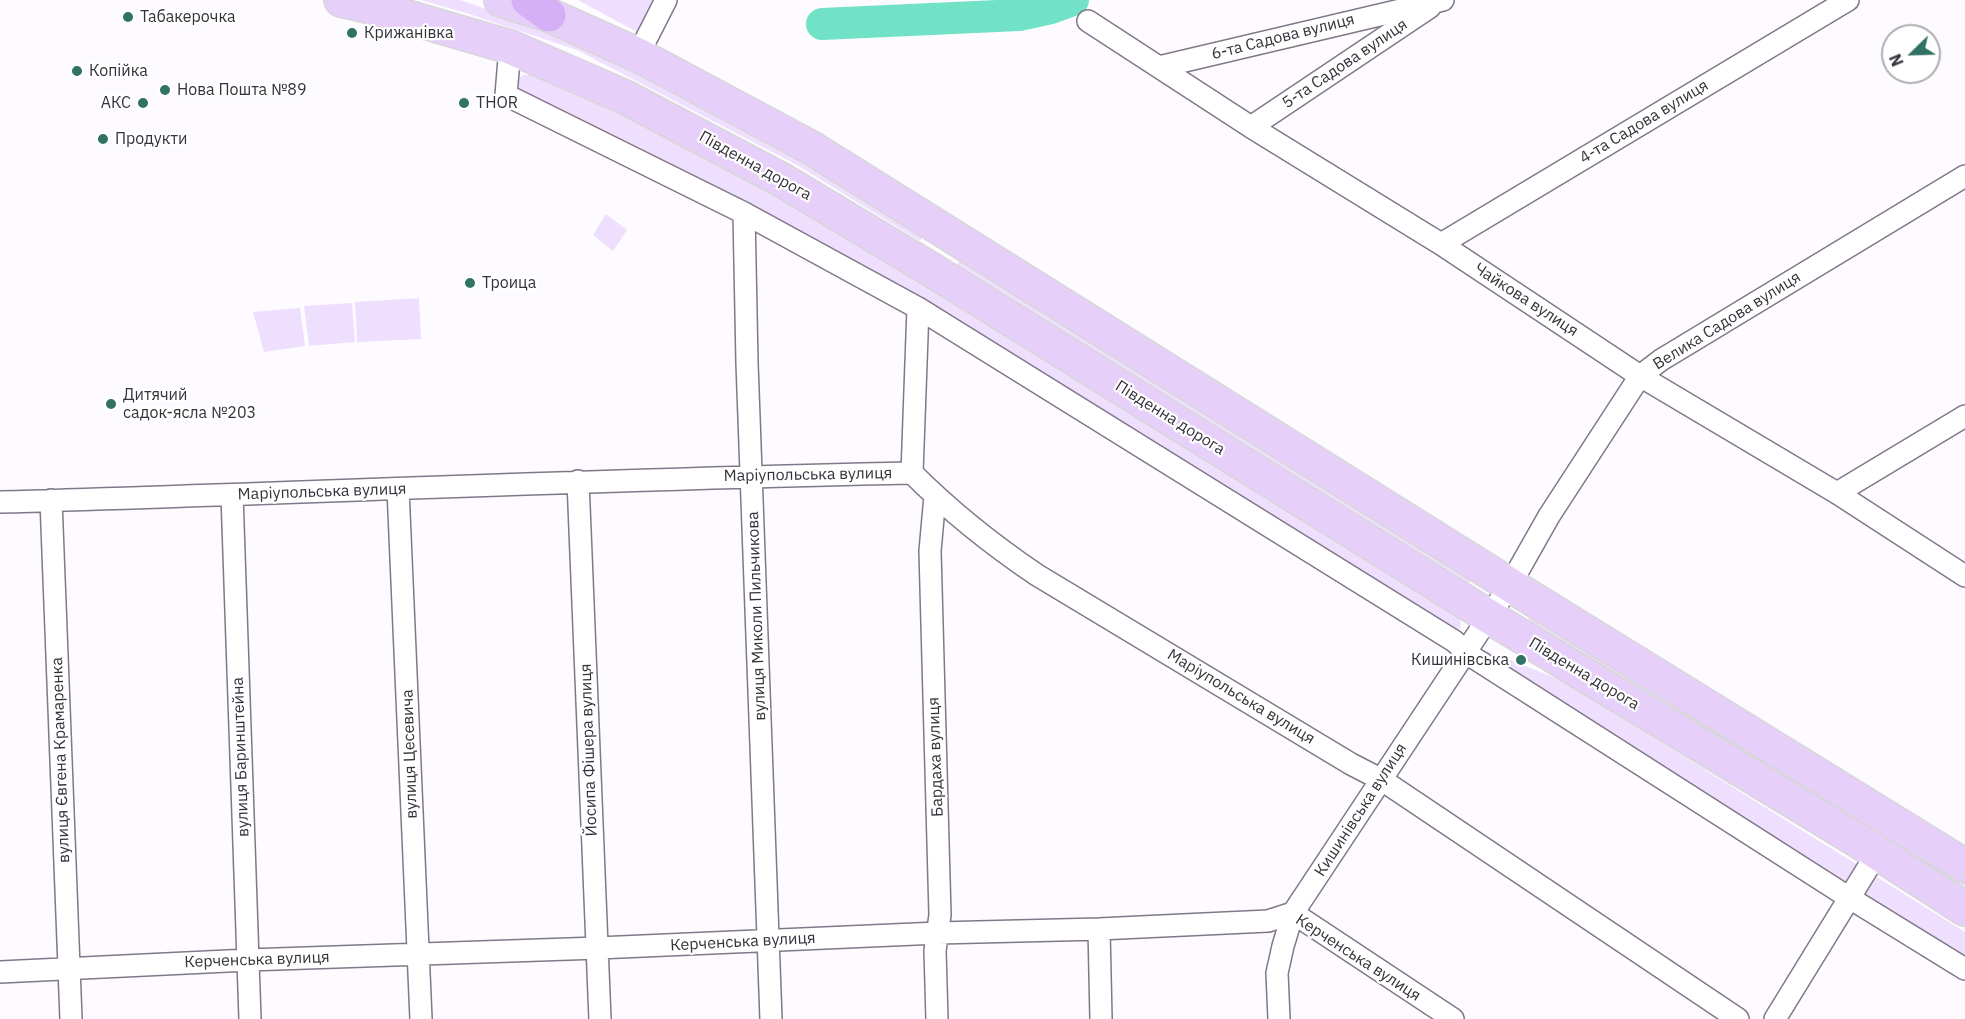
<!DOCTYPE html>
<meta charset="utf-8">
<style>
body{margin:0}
#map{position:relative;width:1965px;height:1019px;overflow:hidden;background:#fdfbff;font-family:"IBM Plex Sans",sans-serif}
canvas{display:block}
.north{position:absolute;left:1881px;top:24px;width:60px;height:60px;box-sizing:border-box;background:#fff;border:2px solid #afadb0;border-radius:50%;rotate:247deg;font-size:16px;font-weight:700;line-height:24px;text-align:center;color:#36323a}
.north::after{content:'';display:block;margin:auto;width:21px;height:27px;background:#307263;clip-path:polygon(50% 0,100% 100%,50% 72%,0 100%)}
</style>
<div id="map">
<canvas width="1965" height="1019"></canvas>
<div class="north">N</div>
</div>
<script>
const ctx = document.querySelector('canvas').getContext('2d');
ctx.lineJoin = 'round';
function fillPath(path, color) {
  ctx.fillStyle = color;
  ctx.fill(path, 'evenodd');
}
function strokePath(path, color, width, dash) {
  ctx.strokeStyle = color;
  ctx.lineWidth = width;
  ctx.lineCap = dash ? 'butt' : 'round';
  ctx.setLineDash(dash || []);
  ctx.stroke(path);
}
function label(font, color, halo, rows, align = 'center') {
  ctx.font = font + ' "IBM Plex Sans",sans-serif';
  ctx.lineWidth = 4.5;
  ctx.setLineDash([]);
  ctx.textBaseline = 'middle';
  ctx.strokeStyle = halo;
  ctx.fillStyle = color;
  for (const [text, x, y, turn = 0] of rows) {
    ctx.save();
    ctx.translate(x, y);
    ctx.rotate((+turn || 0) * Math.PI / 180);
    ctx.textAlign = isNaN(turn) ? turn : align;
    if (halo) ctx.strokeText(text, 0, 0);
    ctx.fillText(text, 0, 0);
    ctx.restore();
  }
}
fillPath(new Path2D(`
 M421,0H460L580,41L801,157L925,234L920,241L797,165L577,50L466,13Z
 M578,0H652L655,2L637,32Z
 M523,75H531L651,125L769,190L929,287L1458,615L1461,624L1459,632L920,302L518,96C515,86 515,81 523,75Z
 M606,214L627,230L613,251L593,235Z
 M962,256L1475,574L1469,583L957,265Z
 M419,298L421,339L357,342L355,302Z
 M352,303L355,342L309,346L304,306Z
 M300,308L305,346L264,352L253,312Z
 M1534,612L1965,880V893L1528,620Z
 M1487,651L1561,680L1965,932V961L1483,657Z`), '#efdffe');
strokePath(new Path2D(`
 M822,24L1019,15L1051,8L1073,0`), '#72e2c7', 32);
const street = new Path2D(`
 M1088,21L1251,127L1441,244L1640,376L1837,493L1965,576
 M510,47L506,95L744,213L918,308L1454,641L1474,658L1848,897L1965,969
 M638,55L666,0
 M1159,67L1443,0
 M1251,127L1430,7
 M744,213L747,363L771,1019
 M1441,244L1848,0
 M912,473L918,308
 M578,481L600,1019
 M398,489L421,1019
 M1837,493L1965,416
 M232,495L250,1019
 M935,496L930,551L940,915L935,951L937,1019
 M51,500L71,1019
 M0,502C304,493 608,479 912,473C951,512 991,544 1037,575L1351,764L1382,780L1738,1019
 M1099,929L1101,1019
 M0,972L248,960L598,948L938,933L1099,929L1268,921L1293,913L1453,1019
 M1279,1019L1277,973L1283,946L1293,913L1510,585L1549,516L1640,376L1661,360L1965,176
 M1775,1019L1877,853`);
const primary = new Path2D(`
 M341,0L383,10L510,47L625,97L782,180L932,270L1488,616L1870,848L1965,909
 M501,0L549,15L638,55L810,147L1510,585L1965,866`);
const highway = new Path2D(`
 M528,0L549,15`);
strokePath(street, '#817789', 24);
strokePath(primary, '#d7d6d8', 36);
strokePath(highway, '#d7d6d8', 36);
strokePath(street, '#fff', 21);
strokePath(primary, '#e6d0fa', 33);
strokePath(highway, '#d6b0f6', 33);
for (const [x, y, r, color] of [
 [128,17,6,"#307263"],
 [352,33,6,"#307263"],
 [77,71,6,"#307263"],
 [165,90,6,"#307263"],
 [143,103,6,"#307263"],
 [464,103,6,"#307263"],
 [103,139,6,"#307263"],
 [470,283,6,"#307263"],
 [111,404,6,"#307263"],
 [1521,660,6,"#307263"]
]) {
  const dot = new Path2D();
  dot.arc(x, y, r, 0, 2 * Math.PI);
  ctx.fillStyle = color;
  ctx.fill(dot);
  strokePath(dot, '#fff', 2);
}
label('16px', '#36323a', '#fff', [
 ["Табакерочка",140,17],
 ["Крижанівка",364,33],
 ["Копійка",89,71],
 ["Нова Пошта №89",177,90],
 ["АКС",131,103,"right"],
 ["THOR",476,103],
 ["Продукти",115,139],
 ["Троица",482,283],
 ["Дитячий",123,395],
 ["садок-ясла №203",123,413],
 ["Кишинівська",1509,660,"right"]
], 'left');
label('16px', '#36323a', '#fff', [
 ["6-та Садова вулиця",1283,37,-14],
 ["5-та Садова вулиця",1345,64,-34],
 ["4-та Садова вулиця",1644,122,-31],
 ["Південна дорога",755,166,29],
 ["Чайкова вулиця",1526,300,33],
 ["Велика Садова вулиця",1727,321,-32],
 ["Південна дорога",1170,418,32],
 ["Маріупольська вулиця",808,475,-1],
 ["Маріупольська вулиця",322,492,-2],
 ["вулиця Миколи Пильчикова",757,616,-92],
 ["Південна дорога",1584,674,31],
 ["Маріупольська вулиця",1241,697,31],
 ["Йосипа Фішера вулиця",589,750,-92],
 ["вулиця Цесевича",410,754,-92],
 ["вулиця Баринштейна",241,757,-92],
 ["Бардаха вулиця",936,757,-92],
 ["вулиця Євгена Крамаренка",61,760,-92],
 ["Кишинівська вулиця",1361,810,-57],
 ["Керченська вулиця",743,942,-3],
 ["Керченська вулиця",1358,958,33],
 ["Керченська вулиця",257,960,-2]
]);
</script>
